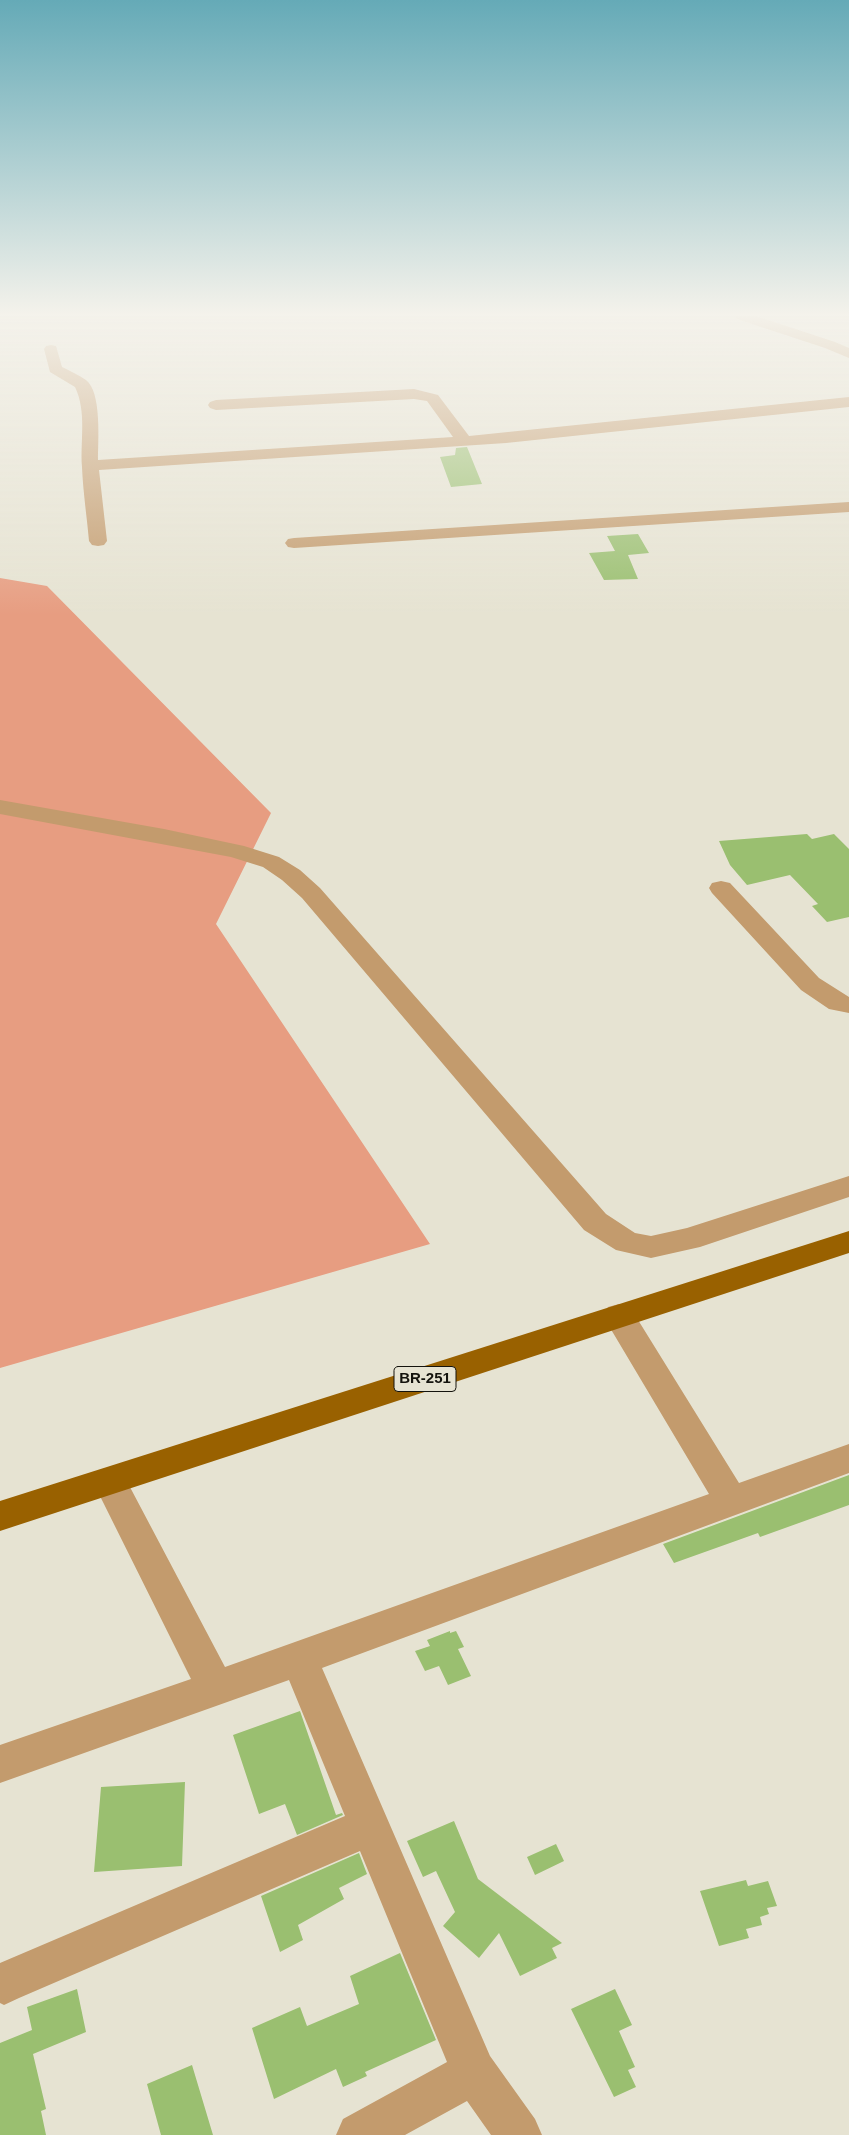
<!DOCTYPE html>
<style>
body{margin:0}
canvas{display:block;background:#e6e3d2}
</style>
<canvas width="849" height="2135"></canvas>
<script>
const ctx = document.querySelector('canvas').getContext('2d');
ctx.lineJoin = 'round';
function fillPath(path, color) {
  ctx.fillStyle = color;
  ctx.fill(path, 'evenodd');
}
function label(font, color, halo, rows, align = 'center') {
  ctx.font = font + ' Arial,sans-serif';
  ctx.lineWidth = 4;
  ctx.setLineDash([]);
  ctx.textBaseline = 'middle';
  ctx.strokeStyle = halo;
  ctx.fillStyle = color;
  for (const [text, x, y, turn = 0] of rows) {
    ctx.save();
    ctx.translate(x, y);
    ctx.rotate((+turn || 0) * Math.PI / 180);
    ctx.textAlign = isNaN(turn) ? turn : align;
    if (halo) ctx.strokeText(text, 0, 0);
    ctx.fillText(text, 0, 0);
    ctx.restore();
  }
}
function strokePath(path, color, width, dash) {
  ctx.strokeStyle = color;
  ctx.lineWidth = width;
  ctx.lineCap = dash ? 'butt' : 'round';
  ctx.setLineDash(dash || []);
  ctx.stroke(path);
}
fillPath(new Path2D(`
 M0,578L47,586L271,813L216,924L430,1244L0,1368Z`), '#e79d81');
fillPath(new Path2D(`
 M467,447L482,484L451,487L440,457L455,455L456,448Z
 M638,534L649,553L628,555L638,579L604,580L589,553L615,551L607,536Z
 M807,834L812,839L834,834L849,849V917L827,922L812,906L818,904L790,875L747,885L730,865L719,841Z
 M849,1475V1505L760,1537L758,1533L674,1563L663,1544Z
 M450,1631V1633L456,1631L464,1647L458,1649L471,1676L448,1685L439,1666L425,1671L415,1651L430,1646L427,1640Z
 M300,1711L336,1815L342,1813L343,1815L297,1835L285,1804L259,1814L233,1735Z
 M185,1782L182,1866L94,1872L101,1787Z
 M454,1821L478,1879L562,1943L552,1948L557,1958L520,1976L499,1933L479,1958L443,1926L455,1912L436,1871L423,1877L407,1841Z
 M556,1844L564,1861L535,1875L527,1857Z
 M359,1853L367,1874L339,1888L344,1899L298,1925L303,1940L280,1952L261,1896Z
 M746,1880L748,1886L768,1881L777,1906L767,1908L769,1914L760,1917L762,1925L746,1929L749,1938L719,1946L700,1891Z
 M400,1953L436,2040L365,2072L367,2076L343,2087L336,2069L274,2099L252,2028L300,2007L307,2026L359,2004L350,1976Z
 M77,1989L86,2032L33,2054L46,2109L41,2111L46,2135H0V2043L32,2030L27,2007Z
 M615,1989L632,2025L619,2031L635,2067L628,2070L636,2087L614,2097L571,2009Z
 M192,2065L213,2135H161L147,2084Z`), '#9abf70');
fillPath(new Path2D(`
 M735,316H756L835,342L849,348V358L825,348L737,319Z
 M51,345L56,346L62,367C70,371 79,375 86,380C102,392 98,442 98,460L453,437L427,401L414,399L216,410L210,408L208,405L210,402L216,400L414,389L438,395L469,436L849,397V407L506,443L99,470L107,541L104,545L98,546L92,545L89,541C87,517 83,492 82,467C80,441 87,412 75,387L50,372L44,349L46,346Z
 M849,502V512L294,548L288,547L285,543L288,539L294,538Z
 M0,800L164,829L244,846L279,857L300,870L320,888L606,1214L635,1233L651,1236L687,1228L849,1176V1197L700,1247L651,1258L616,1250L584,1230L302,898L282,880L263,867L231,857L0,814Z
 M721,881L730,883L819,978L849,997V1013L829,1009L801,990L712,893L709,888L712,883Z
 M619,1304L630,1307L739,1483L849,1444V1473L322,1668L490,2056L535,2119L542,2135H491L467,2101L405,2135H336L343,2119L447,2062L360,1851L19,1998L4,2005L0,2003V1963L345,1816L289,1680L0,1783V1745L191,1679L93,1482L98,1472L110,1467L122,1472L225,1667L709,1494L603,1316L608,1307Z`), '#c39b6d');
fillPath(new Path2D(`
 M849,1231V1253L0,1531V1501Z`), '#996100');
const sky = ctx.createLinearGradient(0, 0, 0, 615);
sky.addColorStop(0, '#65aab7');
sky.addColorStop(0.51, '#f4f2eb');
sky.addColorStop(1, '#f4f2eb00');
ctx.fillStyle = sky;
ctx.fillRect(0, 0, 849, 615);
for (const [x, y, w] of [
 [425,1379,62]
]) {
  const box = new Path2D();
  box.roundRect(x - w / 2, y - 12.5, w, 25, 4);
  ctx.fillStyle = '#e6e3d2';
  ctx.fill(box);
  strokePath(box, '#14130d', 1);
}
label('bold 15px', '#14130d', null, [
 ["BR-251",425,1379]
]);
</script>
